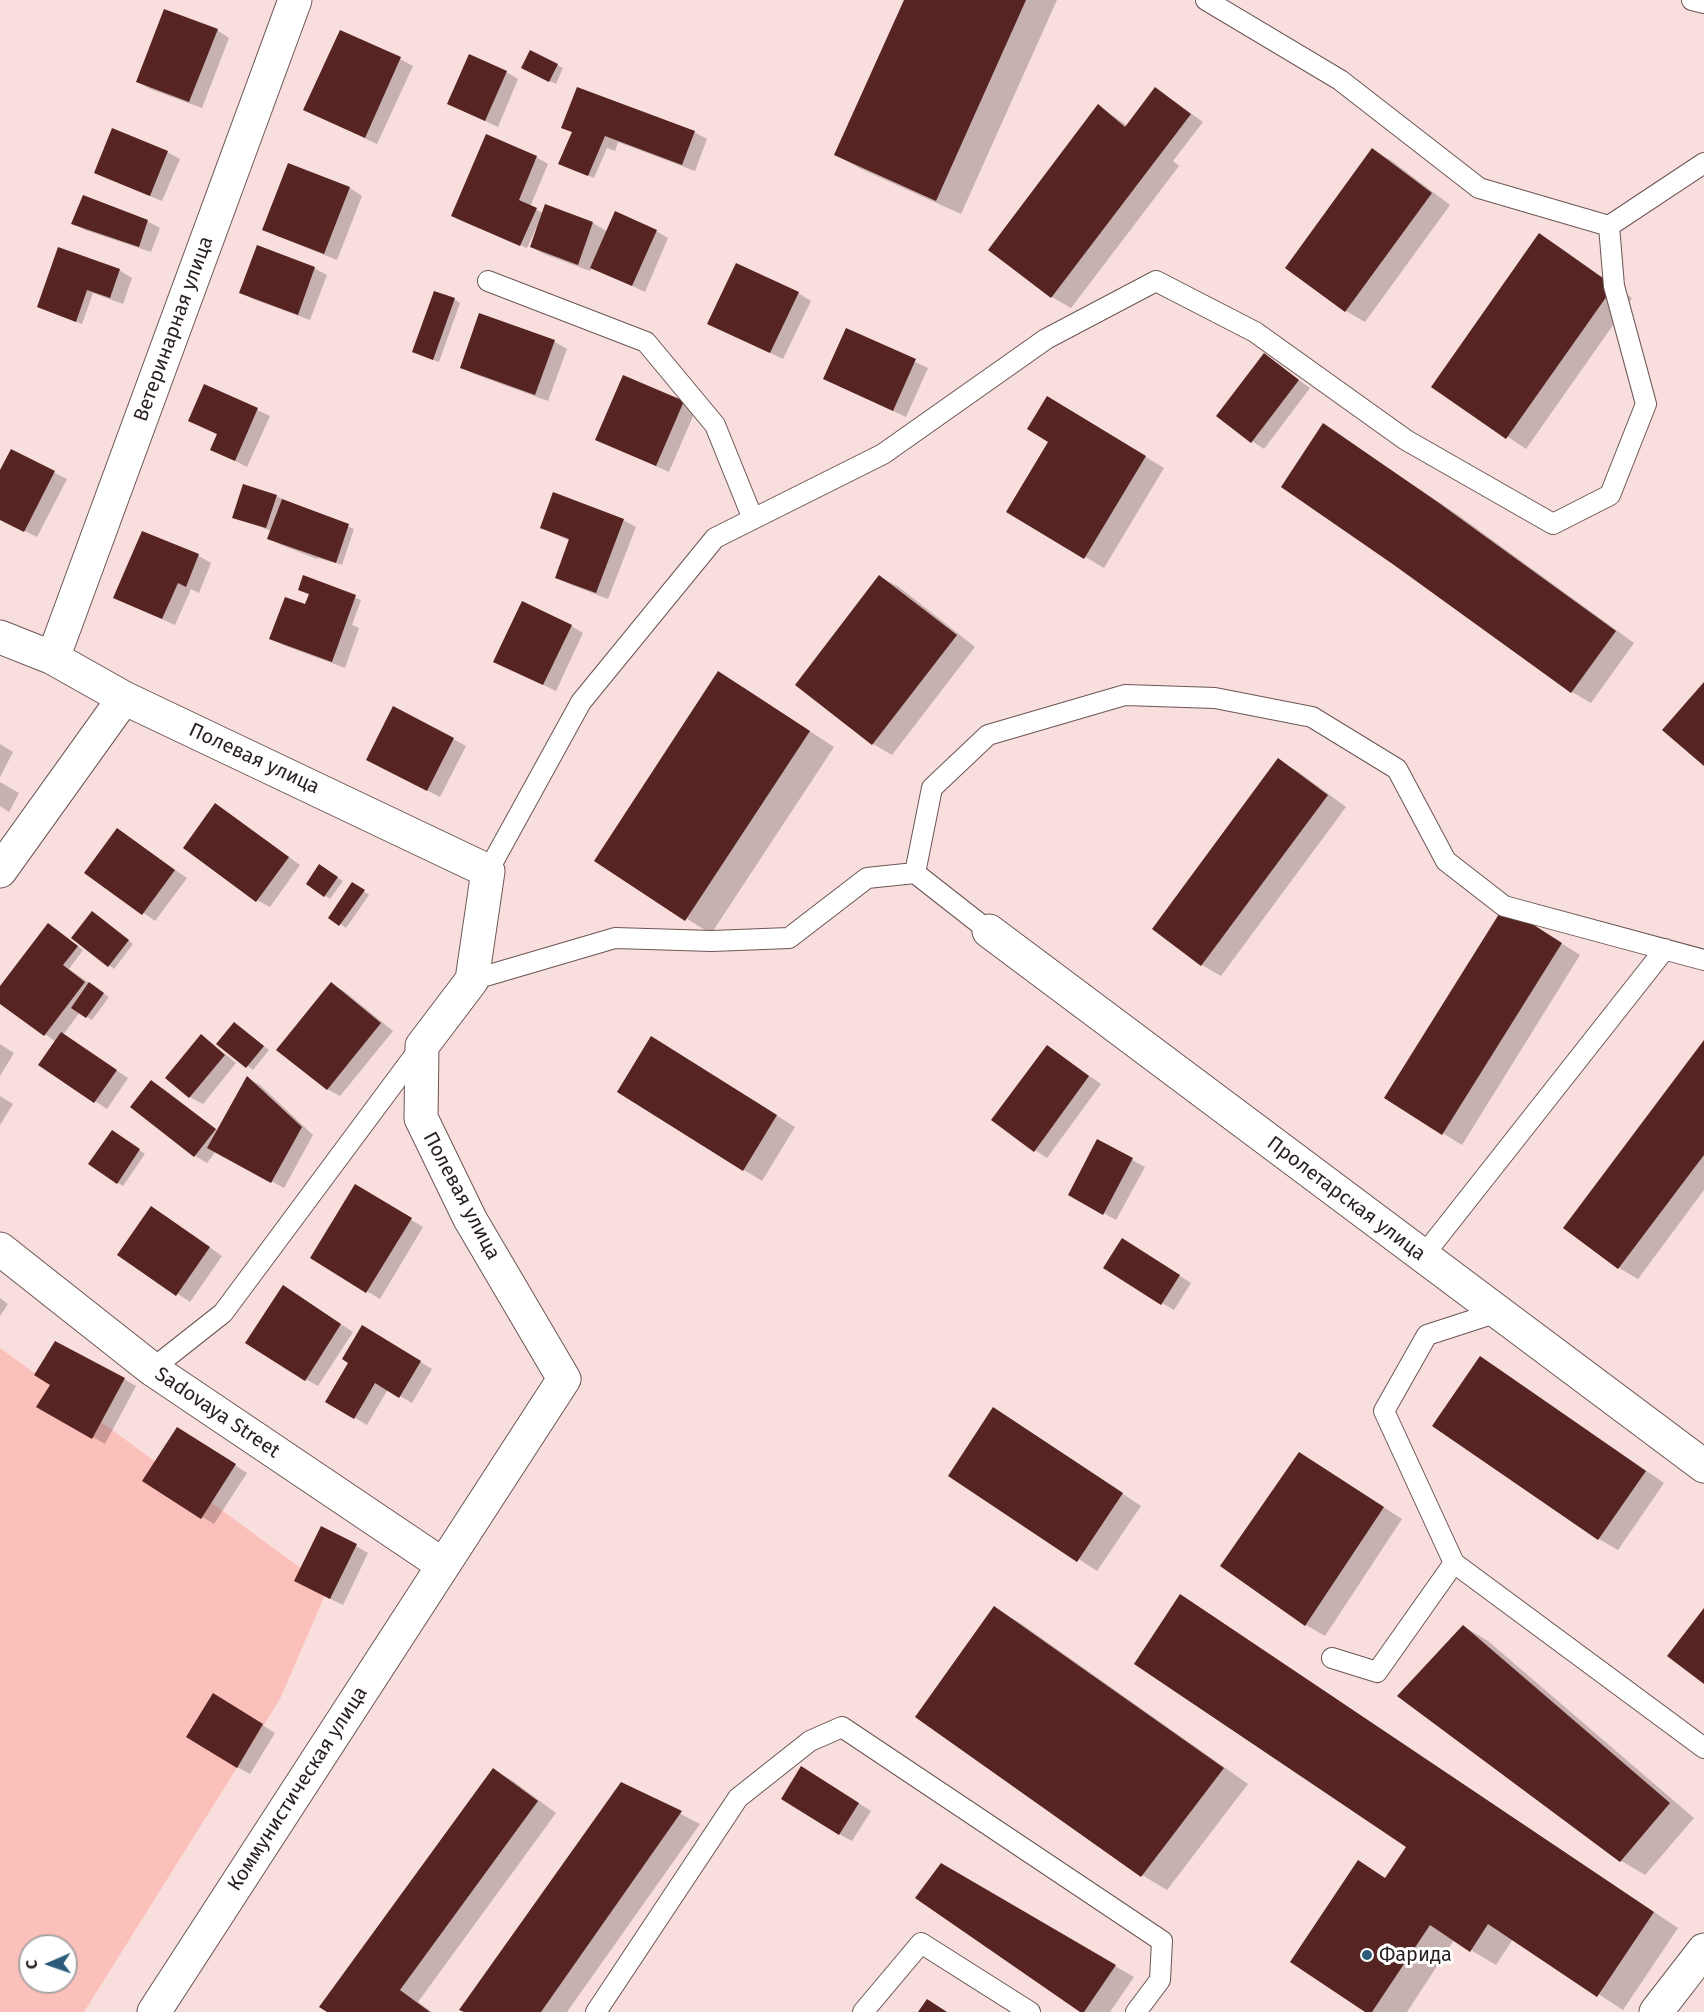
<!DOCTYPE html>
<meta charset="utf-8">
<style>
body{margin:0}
#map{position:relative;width:1704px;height:2012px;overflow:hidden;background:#f8dedc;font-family:"Fira Sans",sans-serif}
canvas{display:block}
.north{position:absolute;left:18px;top:1934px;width:60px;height:60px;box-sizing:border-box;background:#fff;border:2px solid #a9a5a5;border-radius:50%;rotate:268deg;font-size:16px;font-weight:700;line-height:24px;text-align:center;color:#281f1e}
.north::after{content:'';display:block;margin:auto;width:21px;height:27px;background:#2c5b7a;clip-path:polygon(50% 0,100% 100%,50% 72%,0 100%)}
</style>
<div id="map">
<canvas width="1704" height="2012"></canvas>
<div class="north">С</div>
</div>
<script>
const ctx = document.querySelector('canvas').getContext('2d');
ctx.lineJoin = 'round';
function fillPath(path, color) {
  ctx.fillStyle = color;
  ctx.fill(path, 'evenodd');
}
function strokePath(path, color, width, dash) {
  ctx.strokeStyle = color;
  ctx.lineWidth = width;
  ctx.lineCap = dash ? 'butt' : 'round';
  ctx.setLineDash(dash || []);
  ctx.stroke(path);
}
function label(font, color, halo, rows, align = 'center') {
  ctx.font = font + ' "Fira Sans",sans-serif';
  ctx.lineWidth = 6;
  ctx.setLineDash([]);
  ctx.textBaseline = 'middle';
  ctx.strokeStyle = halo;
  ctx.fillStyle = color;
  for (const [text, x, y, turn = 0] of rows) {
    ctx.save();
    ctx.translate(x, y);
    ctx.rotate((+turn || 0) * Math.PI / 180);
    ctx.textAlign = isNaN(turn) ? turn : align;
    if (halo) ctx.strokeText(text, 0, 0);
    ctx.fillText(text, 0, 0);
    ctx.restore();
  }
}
fillPath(new Path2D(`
 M0,1348L328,1588L280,1699L84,2012H0ZM30,1946H66V1982H30Z`), '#fcc0bb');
fillPath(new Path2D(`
 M905,0H1057L961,214L861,169L836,155Z
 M217,30L229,38L202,108L150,89L138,81Z
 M400,59L413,66L377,144L305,110Z
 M557,65L563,68L556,84L529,71Z
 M506,72L518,79L498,127L449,104Z
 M1155,88L1203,122L1173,161L1179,166L1071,308L1052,297L990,250L1098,106L1128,126Z
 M563,127L694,132L707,139L695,171L618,142L615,151L607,148L594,178L566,166L573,133Z
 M1373,150L1392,161L1450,205L1365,322L1346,311L1287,268Z
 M167,152L180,159L162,201L108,179L95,172Z
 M536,157L548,164L530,207L543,213L546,206L593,223L608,232L656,231L668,238L645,292L592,267L590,271L544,254L531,247L538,228H536L527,248L466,223L453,216Z
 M289,165L350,188L362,196L337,260L277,236L264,229Z
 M147,221L160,228L151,252L85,230L73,223Z
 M1539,235L1558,246L1632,298L1526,449L1433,387Z
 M314,268L327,275L310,320L253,299L241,292Z
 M119,270L132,278L123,304L93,293L82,324L39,307Z
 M798,293L811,301L783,359L722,330Z
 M454,299L460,303L439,362L420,355Z
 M480,315L555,342L567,349L548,401L474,374L462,367Z
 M847,330L928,368L906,417L825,379Z
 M1264,355L1310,388L1264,449L1252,441Z
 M205,386L270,416L247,467L212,449L218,435L190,420Z
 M683,402L696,409L669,472L597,439Z
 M1066,409L1164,468L1104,568L1008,511L1050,441Z
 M1324,425L1458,515L1634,643L1591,703L1572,692L1395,563Z
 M11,451L67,479L37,537L0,519V473Z
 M276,496L354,529L342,565L318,558L317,559L281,545L269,538L272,531L240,520Z
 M623,520L636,527L608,599L569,584L556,577L570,541L542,528Z
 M143,533L199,556L211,563L199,593L191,589L175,625L115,598Z
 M304,577L361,600L352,625L359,628L345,668L283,645L271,638L314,609L310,595L299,590Z
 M880,577L899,587L975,647L892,755L873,744L797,685Z
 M571,626L583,633L556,691L508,668Z
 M743,687L834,747L711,934L596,861Z
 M453,739L466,746L440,797L380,766Z
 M0,744L13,752L0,777Z
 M1278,760L1297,771L1346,807L1221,976L1202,965L1154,929Z
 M0,782L19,793L9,812L0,806Z
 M228,813L300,865L270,907L257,900Z
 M117,830L187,878L155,921L86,873Z
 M325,870L343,881L330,899L324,895Z
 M358,887L369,895L346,928L330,917Z
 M98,916L133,944L114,969L109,965Z
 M1523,919L1580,955L1462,1145L1386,1098Z
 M54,928L83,950L69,969L109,997L92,1020L80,1012L63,1035L128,1078L107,1109L40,1065L56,1042L0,1002V988Z
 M331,984L344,991L393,1031L340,1096L327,1089Z
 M240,1028L269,1050L253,1070L219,1044Z
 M201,1036L213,1044L236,1063L203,1104L190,1097L167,1077Z
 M1704,1043V1190L1638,1279L1619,1268L1565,1227Z
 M0,1044L14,1053L0,1076Z
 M1047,1046L1101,1084L1047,1158L1035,1150Z
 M671,1049L795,1127L762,1181L744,1170Z
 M248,1078L260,1085L313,1135L284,1188L216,1151L207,1163L195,1156L151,1082L164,1089L218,1131Z
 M0,1096L13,1104L0,1125Z
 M118,1135L145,1154L123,1186L117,1182Z
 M1098,1141L1145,1167L1116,1220L1070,1194Z
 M355,1186L423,1227L380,1299L312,1258Z
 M164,1215L222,1256L190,1302L119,1254Z
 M1135,1247L1191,1283L1174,1310L1162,1303Z
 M296,1295L353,1332L318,1386L305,1379Z
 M0,1298L8,1304L0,1316Z
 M363,1327L432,1369L412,1403L388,1389L367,1425L327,1401L350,1363Z
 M1480,1358L1499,1369L1664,1483L1618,1550L1599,1539L1434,1425Z
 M124,1379L136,1386L105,1444L38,1406L52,1385Z
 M1012,1420L1141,1506L1097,1571L950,1475Z
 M190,1436L247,1473L214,1524L202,1517Z
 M1318,1465L1402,1519L1325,1636L1306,1625L1222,1565Z
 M356,1546L368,1553L343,1605L308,1588Z
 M1181,1597L1205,1611L1678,1928L1623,2010L1513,1939L1496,1965L1454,1940L1407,2012H1368L1386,1879L1408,1846Z
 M995,1608L1020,1623L1248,1784L1167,1890L1142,1875Z
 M1463,1626L1488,1641L1694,1818L1645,1875L1620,1860Z
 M226,1702L275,1733L250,1774L237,1767Z
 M494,1770L513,1781L556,1813L418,2002L432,2012H329Z
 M814,1775L871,1811L852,1841L839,1834Z
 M621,1783L700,1824L567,2012H466Z
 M941,1865L1134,1977L1110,2012H1083Z`), '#0003');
fillPath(new Path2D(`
 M904,0H1026L936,201L834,155Z
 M164,9L218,29L189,102L136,82Z
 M340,30L401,57L365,138L303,110Z
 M530,50L558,64L549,82L521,68Z
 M469,54L507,71L485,121L447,104Z
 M577,87L695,131L682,165L605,136L588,176L558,164L572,132L561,128Z
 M1155,87L1191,114L1051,298L988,250L1098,104L1125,127Z
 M112,128L168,151L150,196L94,173Z
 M486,134L537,156L519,200L537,208L520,246L451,216Z
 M1372,148L1432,193L1345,312L1285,268Z
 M288,163L350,187L324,254L262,230Z
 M83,195L148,220L139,247L71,224Z
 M545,204L593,222L578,265L530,247Z
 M615,211L657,230L632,286L590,268Z
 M1539,233L1614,286L1506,439L1431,387Z
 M257,245L315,267L298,315L239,293Z
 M58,247L120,269L110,298L87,290L76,322L37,307Z
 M736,263L799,292L770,353L707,324Z
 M434,291L455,298L433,360L412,352Z
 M479,313L555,340L535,395L460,368Z
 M846,328L916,359L893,411L823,379Z
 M1264,353L1299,380L1251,443L1216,416Z
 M623,375L684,401L656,466L595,440Z
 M204,384L258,408L235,461L210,450L217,434L188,421Z
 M1047,396L1146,456L1084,559L1006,512L1048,442L1027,429Z
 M1323,423L1439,503L1616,631L1571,693L1394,565L1281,487Z
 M11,449L55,471L24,532L0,520V470Z
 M243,484L277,495L266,528L232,518Z
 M553,492L624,519L596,593L555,578L569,539L540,528Z
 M282,499L349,524L336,563L267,539Z
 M142,531L199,554L186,587L178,583L162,619L113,598Z
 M303,575L356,595L332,662L269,639L285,597L305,604L309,594L298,590Z
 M879,575L957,635L872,745L795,685Z
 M522,601L572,625L543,685L493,662Z
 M718,671L810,731L685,921L594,861Z
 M1704,682V766L1662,730Z
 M393,706L454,738L427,791L366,760Z
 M1278,758L1328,795L1201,966L1152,929Z
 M215,803L289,857L256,902L183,848Z
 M117,828L175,870L142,915L84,873Z
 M319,864L338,877L324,897L306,884Z
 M352,882L365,890L339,926L328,918Z
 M1504,906L1562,943L1442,1135L1384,1098Z
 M92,911L129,940L108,967L71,938Z
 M48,923L78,946L63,965L85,982L44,1036L0,1004V986Z
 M89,982L104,993L86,1018L71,1008Z
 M331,982L381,1023L327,1090L276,1050Z
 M234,1022L264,1046L246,1068L216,1044Z
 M61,1032L117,1070L94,1103L38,1065Z
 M201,1034L225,1055L189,1098L165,1078Z
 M651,1036L777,1115L743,1171L617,1092Z
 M1704,1040V1155L1618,1269L1563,1228Z
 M1047,1045L1089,1076L1034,1152L991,1120Z
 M247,1076L302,1127L271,1183L207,1148Z
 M151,1080L216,1129L194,1157L130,1107Z
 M112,1130L140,1149L117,1184L88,1164Z
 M1097,1139L1133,1158L1103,1215L1068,1195Z
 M355,1184L412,1218L366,1293L310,1258Z
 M151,1206L210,1247L176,1296L117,1255Z
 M1122,1238L1180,1275L1161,1305L1103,1268Z
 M283,1285L341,1324L305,1381L245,1343Z
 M362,1325L421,1361L399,1398L375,1383L354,1419L325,1402L348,1363L342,1359Z
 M55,1341L125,1378L92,1439L36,1407L50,1385L34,1375Z
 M1480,1356L1646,1471L1598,1540L1432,1426Z
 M993,1407L1123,1493L1077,1562L948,1476Z
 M177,1427L236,1464L201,1519L142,1481Z
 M1299,1452L1384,1507L1305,1626L1220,1566Z
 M321,1526L357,1544L330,1599L294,1581Z
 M1180,1594L1654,1912L1597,1997L1488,1924L1470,1952L1430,1925L1372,2012H1365L1290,1962L1358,1860L1385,1878L1406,1847L1134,1664Z
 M994,1606L1224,1768L1141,1877L915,1717Z
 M1704,1608V1684L1667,1656Z
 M1463,1625L1670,1803L1620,1862L1397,1696Z
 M213,1693L263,1724L237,1768L186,1737Z
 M801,1766L859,1803L839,1835L781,1799Z
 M493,1768L538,1801L400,1990L430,2012H327L319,2007Z
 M621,1782L682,1811L541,2012H464L459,2010Z
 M941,1863L1116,1965L1084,2012H1080L915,1898Z
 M927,1999L947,2012H918Z`), '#562422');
const service = new Path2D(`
 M1206,0L1340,80L1479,188L1609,226
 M1692,0L1704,3
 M488,281L646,342L715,425L753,519
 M488,871L581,702L715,538L883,454L1046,339L1156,281L1255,332L1406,440L1553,524L1610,495L1646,404L1614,286L1609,226L1704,163
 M915,873L932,788L988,735L1125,695L1215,698L1312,717L1397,769L1446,861L1504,906L1704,960
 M472,980L615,938L712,941L789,938L867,878L915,873L989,931
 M1423,1256L1665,949
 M152,1369L223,1313L420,1048
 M1454,1563L1384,1411L1427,1335L1498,1312
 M1332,1658L1377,1672L1454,1563L1704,1748
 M596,2012L738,1798L810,1741L842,1727L1162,1941L1160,1980L1136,2012
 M863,2012L921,1943L1030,2012`);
const minor = new Path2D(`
 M0,637L53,658L124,698
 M53,658L295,0
 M0,871L124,698L488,871L472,980L422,1046L421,1118L470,1219L564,1379L154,2012
 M989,931L1704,1466
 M0,1249L152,1369L443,1565
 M1656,2012L1704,1950`);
strokePath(service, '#6b5654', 22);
strokePath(minor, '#6b5654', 35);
strokePath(service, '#fff', 20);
strokePath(minor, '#fff', 33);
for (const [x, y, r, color] of [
 [1367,1955,6,"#2c5b7a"]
]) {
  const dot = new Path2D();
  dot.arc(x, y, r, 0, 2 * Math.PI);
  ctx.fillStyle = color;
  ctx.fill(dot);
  strokePath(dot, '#fff', 2);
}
label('20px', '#281f1e', '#fff', [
 ["Ветеринарная улица",174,329,-70],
 ["Полевая улица",254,759,25],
 ["Полевая улица",461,1196,62],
 ["Пролетарская улица",1346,1199,37],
 ["Sadovaya Street",217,1413,34],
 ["Коммунистическая улица",298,1789,-57]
]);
label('20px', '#281f1e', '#fff', [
 ["Фарида",1379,1955]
], 'left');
</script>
